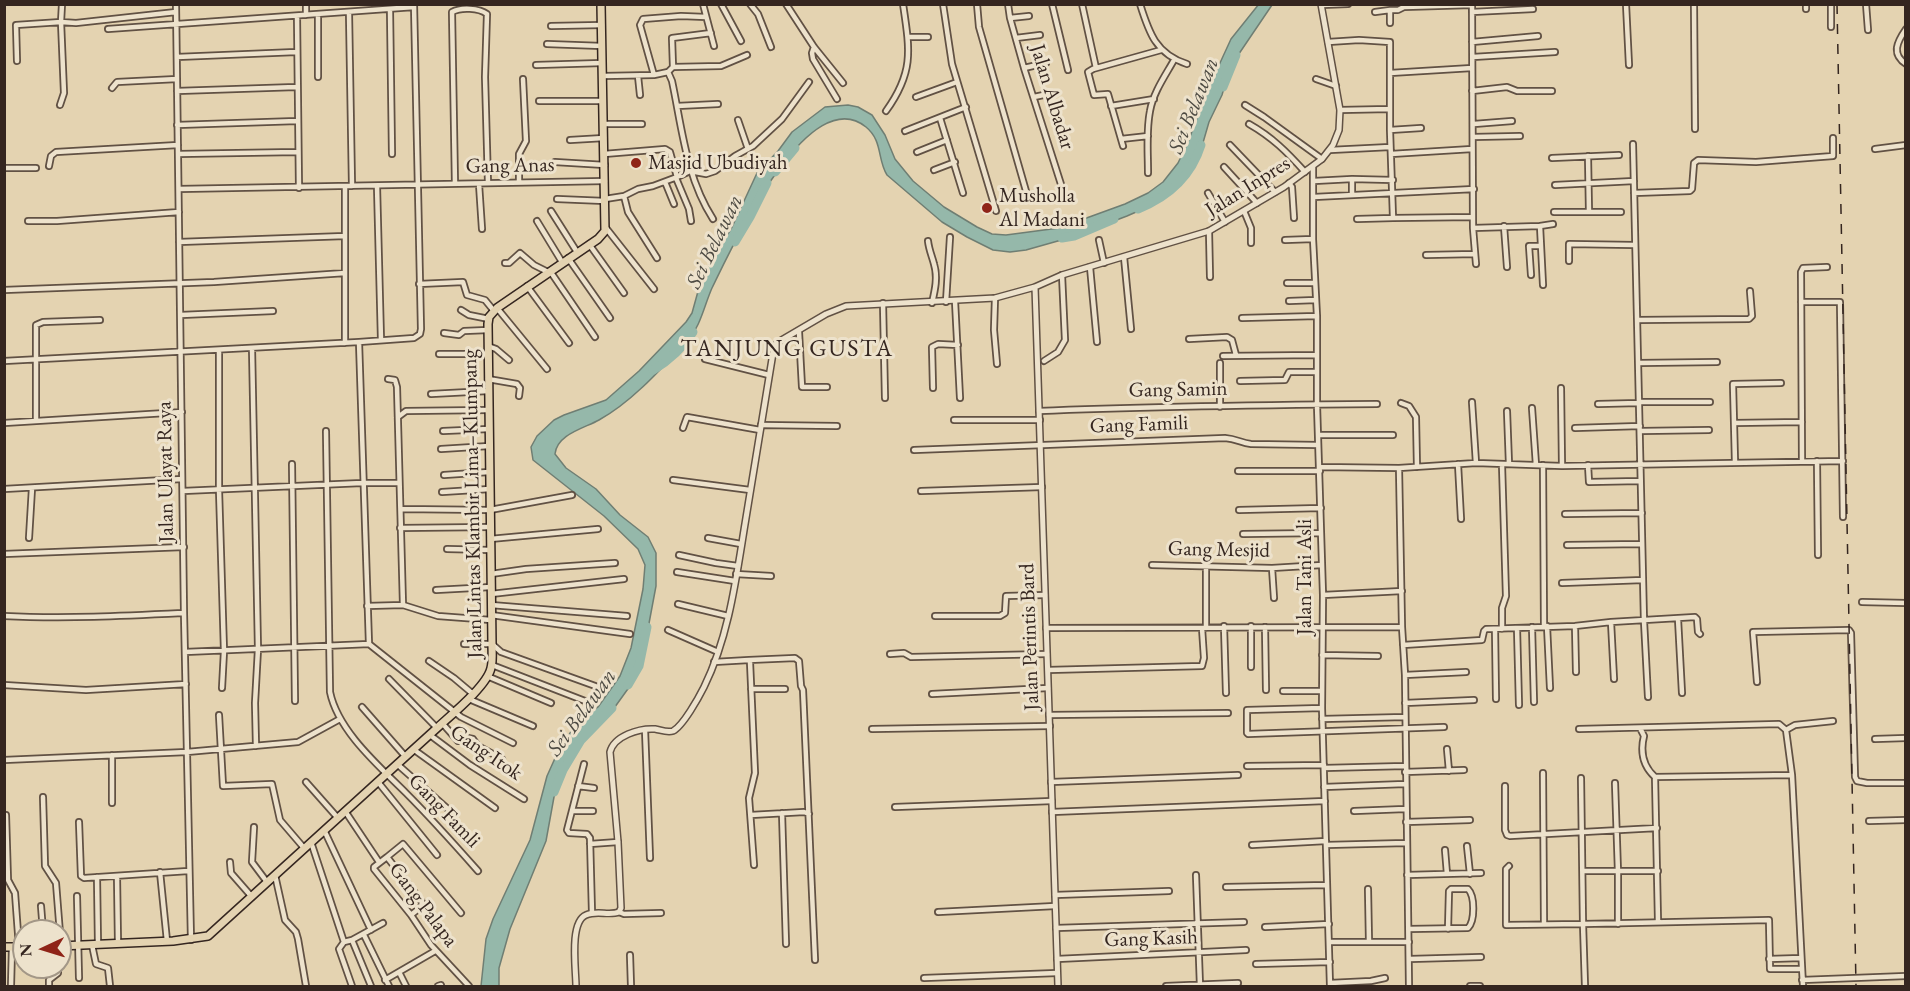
<!DOCTYPE html>
<meta charset="utf-8">
<style>
body{margin:0}
#map{position:relative;width:1910px;height:991px;overflow:hidden;background:#e4d3b1;font-family:"EB Garamond",serif}
canvas{display:block}
.frame{position:absolute;inset:0;border:6px solid #352620;pointer-events:none}
.north{position:absolute;left:12px;top:919px;width:60px;height:60px;box-sizing:border-box;background:#ede2cc;border:2px solid #a39787;border-radius:50%;rotate:266deg;font-size:16px;font-weight:700;line-height:24px;text-align:center;color:#352620}
.north::after{content:'';display:block;margin:auto;width:21px;height:27px;background:#8f2418;clip-path:polygon(50% 0,100% 100%,50% 72%,0 100%)}
</style>
<div id="map">
<canvas width="1910" height="991"></canvas>
<div class="frame"></div>
<div class="north">N</div>
</div>
<script>
const ctx = document.querySelector('canvas').getContext('2d');
ctx.lineJoin = 'round';
function fillPath(path, color) {
  ctx.fillStyle = color;
  ctx.fill(path, 'evenodd');
}
function strokePath(path, color, width, dash) {
  ctx.strokeStyle = color;
  ctx.lineWidth = width;
  ctx.lineCap = dash ? 'butt' : 'round';
  ctx.setLineDash(dash || []);
  ctx.stroke(path);
}
function label(font, color, halo, rows, align = 'center') {
  ctx.font = font + ' "EB Garamond",serif';
  ctx.lineWidth = 6;
  ctx.setLineDash([]);
  ctx.textBaseline = 'middle';
  ctx.strokeStyle = halo;
  ctx.fillStyle = color;
  for (const [text, x, y, turn = 0] of rows) {
    ctx.save();
    ctx.translate(x, y);
    ctx.rotate((+turn || 0) * Math.PI / 180);
    ctx.textAlign = isNaN(turn) ? turn : align;
    if (halo) ctx.strokeText(text, 0, 0);
    ctx.fillText(text, 0, 0);
    ctx.restore();
  }
}
const water = new Path2D(`
 M1259,4L1272,5L1230,67L1222,95L1209,122L1200,153L1184,176L1174,187L1143,209L1127,216L1072,237L1026,250L1010,252L993,250L967,237L942,222L887,175C877,159 883,141 866,127C808,80 730,251 712,288C704,306 701,326 687,341C662,368 632,402 599,420C585,428 557,434 555,454L566,468L596,489L620,515L648,537L656,553V586L647,634L630,686L612,711L579,741L564,763L554,797L546,841L510,929L499,968V986H481L486,939L493,919L530,840L547,776L556,756L572,730L582,719L598,707L620,676L631,648L643,589L645,565L638,549L604,516L533,460L531,447L537,436L554,420L564,415L606,400L639,371L686,322L692,313L702,277L732,227L757,173L778,151L792,132L825,107L848,105L858,107L872,115L885,135L895,159L913,181L944,207L977,227L992,234L1006,235L1059,228L1125,204L1148,193L1163,182L1178,163L1188,142L1208,89L1231,39Z`);
fillPath(water, '#95b8aa');
strokePath(water, '#6f7e73', 1.5);
strokePath(new Path2D(`
 M1223,87L1236,55
 M775,172L795,148
 M1138,209C1168,197 1191,177 1201,145
 M1062,238L1074,236L1114,219
 M735,242L750,217L767,183
 M653,370C670,360 682,349 693,332
 M628,685L639,666L647,627
 M554,792L563,770L581,740L612,708`), '#95b8aa', 9);
const minor = new Path2D(`
 M176,4L184,613L191,940
 M306,4V15
 M703,4L714,46
 M721,4L741,41
 M750,4L758,14L771,47
 M786,4L814,47L843,83
 M943,4L952,64L996,211
 M977,4L979,27L1028,198
 M1008,4L1010,18L1024,68L1066,200
 M1052,4L1068,70
 M1082,4L1096,68
 M1140,4C1149,33 1156,54 1187,64
 M1472,4L1473,228L1476,264
 M1626,4L1629,65
 M1694,4L1695,129
 M1806,4V9
 M1831,4V27
 M1866,4L1868,30
 M1322,5L1348,4
 M390,10L392,154
 M1375,12L1390,10
 M1472,12L1533,9
 M349,13L352,186
 M318,15V77
 M297,16L299,188
 M1010,18L1029,16
 M1390,23V10H1398L1404,7L1472,5
 M551,26L602,25
 M108,29L414,7
 M1906,29C1897,42 1891,54 1906,64
 M908,37H928
 M1016,38L1040,35
 M1328,42L1359,40L1390,42V130L1393,218L1357,219
 M1472,42L1538,36
 M547,44L602,46
 M814,47L812,53L813,59L837,99
 M177,57L296,52
 M1473,57L1555,52
 M17,61L16,25L61,22L62,4
 M536,65L602,63
 M673,67L672,38L711,33
 M1024,68L1046,63
 M668,72L672,81C682,128 686,177 713,219
 M1390,73L1472,68
 M654,75L668,72L673,67L721,66L747,55
 M603,76L654,75L640,25L643,19L681,16L706,17
 M638,76L640,95
 M1316,79L1336,86
 M112,88L117,82L177,79
 M177,91L296,87
 M1472,91L1507,87L1517,91H1552
 M916,97L957,82
 M1034,97L1053,93
 M539,101H603
 M60,105L64,93L61,22L76,23L176,12
 M1245,105L1264,117L1322,159
 M677,106L718,104
 M1111,106L1154,99
 M1340,110L1390,109
 M886,111C914,72 910,51 903,4
 M940,118L963,193
 M738,120L748,149
 M604,124H642
 M1249,124C1272,137 1287,152 1305,172
 M1474,124L1512,121
 M177,125L297,121
 M1390,130L1421,128
 M905,131L966,107
 M1473,137L1520,136
 M1121,139L1148,136
 M570,140L604,138
 M1633,144L1644,621L1648,697
 M1230,145L1275,192
 M1123,146L1108,94L1094,95L1088,72L1093,69L1161,50
 M1875,149L1906,145
 M1330,150L1390,147
 M917,152L947,140
 M178,154L297,152
 M604,154L665,149L670,152L677,177L653,186L638,189L624,196L605,199
 M1391,154L1472,149
 M1588,156L1589,212
 M1552,158L1619,155
 M555,162L605,165
 M49,166L51,156L56,152L178,145
 M1224,167L1257,203
 M1313,167V239L1317,316V405L1323,595L1322,708L1330,986
 M4,168H36
 M934,170L955,162
 M1148,173C1148,152 1146,131 1150,111C1153,93 1165,76 1174,60
 M677,177L690,171L706,174L715,171L735,156L753,146L782,119L809,82
 M676,178L689,209L691,221
 M1352,179V195
 M1314,181L1352,179L1393,180
 M519,182V154L526,141L523,79
 M665,182L674,204
 M1289,183L1292,187L1294,218
 M455,184L452,12C461,7 479,8 487,14L485,77L488,183
 M479,184L482,229
 M1555,185L1634,181
 M345,186V343
 M377,186L381,340
 M179,189L605,181
 M1208,193L1225,222
 M1634,193L1690,191L1692,189L1694,163L1698,160L1756,162L1833,156V138
 M624,196L628,212L657,258
 M1314,197L1474,189
 M557,199L605,201
 M551,211L577,252
 M1244,211L1251,228V243
 M1554,212H1621
 M1393,218L1473,217
 M28,221H57L179,212
 M537,221L562,262
 M1504,226L1507,267
 M1540,226L1553,224
 M606,228L654,289
 M1473,228L1540,226L1543,285
 M1209,231L1210,277
 M1099,240L1104,263
 M1285,240L1313,239
 M928,241C929,250 932,256 934,264C938,277 935,290 932,303
 M179,242L345,236
 M589,244L624,293
 M1426,255L1475,254
 M1124,257L1131,329
 M568,258L610,318
 M1569,261V244L1634,245
 M505,263H509L520,253L534,265L548,272
 M1090,267L1097,342
 M550,271L595,337
 M1531,275L1529,246H1541
 M1287,283H1315
 M419,284L463,282L467,295L485,300L494,311
 M527,286L569,343
 M4,290L214,282L345,273
 M995,298L994,330L997,364
 M955,301L960,398
 M1289,301L1316,300
 M946,302L950,237
 M1801,302H1840L1843,517
 M883,303L885,398
 M497,308L547,369
 M461,310L469,315L489,319
 M181,315L273,311
 M1242,318L1317,316
 M1638,320L1749,319L1752,316L1750,291
 M799,332L802,387H827
 M444,333L459,335L464,331L488,330
 M1189,339L1227,337L1232,340L1236,355
 M359,342L369,644
 M488,346L496,349L509,360
 M252,348L258,649L255,703L256,746
 M219,350V490L224,651L222,688
 M439,354H488
 M1223,356L1317,355
 M705,359L769,375
 M4,361L359,342L414,338L420,334L421,329L414,4
 M1044,361L1058,352L1065,340L1062,275
 M1220,363V407
 M1639,363L1717,362
 M388,379L395,380L397,387L403,605
 M488,379L517,384L520,388L519,396
 M1240,381L1285,380L1289,372H1317
 M933,388L932,347L938,344L958,345
 M1561,388L1562,466
 M431,394L488,391
 M1472,402L1476,463
 M1639,402H1710
 M1401,403L1409,406L1416,417L1417,467
 M1598,404L1639,403
 M1532,408L1536,465
 M1039,411C1152,406 1264,405 1377,404
 M1507,411L1509,464
 M398,417L406,411L489,410
 M954,420H1040
 M36,421V325L43,322L100,320
 M4,423L182,412
 M1734,423L1802,422
 M761,425L837,426
 M683,428L687,417L760,430
 M1575,428L1640,426
 M326,431L330,692C338,731 379,766 406,793C431,818 455,845 478,871
 M443,431L489,429
 M1641,431L1709,430
 M1318,435H1393
 M441,449L489,446
 M914,450L1225,438C1237,439 1241,443 1251,444L1318,445
 M1802,461L1801,272L1803,268L1827,267
 M1817,461L1818,555
 M1735,462L1733,384L1781,383
 M292,464L295,701
 M1458,464L1461,519
 M1543,465L1544,626
 M1588,465L1589,482L1640,481
 M1319,467L1399,468L1402,627
 M1399,468L1476,463L1562,466L1843,461
 M1238,471H1320
 M444,475L489,472
 M673,480L750,490
 M4,489L182,479
 M183,491L362,483H398
 M921,491L1042,487
 M442,492L490,489
 M401,509L490,510L572,495
 M1239,510L1321,508
 M1565,514L1642,513
 M400,528L490,527
 M1243,534L1321,533
 M29,538L32,488
 M708,538L741,544
 M490,539L598,529
 M1567,545L1641,544
 M447,549L490,550
 M4,554L184,547
 M679,555L716,563L738,566
 M1152,565L1272,568L1322,565
 M1206,566V628
 M1272,568L1274,598
 M677,572L735,581
 M491,574L526,569L615,563
 M736,574L771,576
 M1562,583L1643,580
 M436,590L491,587
 M491,594L624,579
 M1323,595L1402,591
 M1862,602L1906,603
 M678,604L728,616
 M491,605L627,616
 M367,606L403,605L438,616L491,620
 M491,615L630,634
 M4,616C65,619 124,616 184,613
 M935,616H1000L1005,613L1006,596L1045,595
 M1678,619L1682,693
 M1611,622L1614,679
 M1224,626L1226,693
 M1251,626V667
 M1547,626L1550,688
 M1575,626L1576,672
 M1265,627L1266,690
 M1532,627L1534,702
 M1046,628L1402,627L1405,675L1409,986
 M1517,628L1519,705
 M1495,629L1496,699
 M1502,629V608L1506,596L1502,465
 M668,630L718,652
 M464,644H492L501,652L598,687
 M1403,645L1482,640L1484,631L1486,629L1575,626L1611,622L1695,617L1697,619L1698,632L1700,634
 M185,652L369,644L461,717L513,743
 M890,654L904,653L911,657L1047,654
 M1322,655L1378,656
 M749,660L795,658L799,661L801,686L803,690L815,960
 M429,661L454,678L473,694
 M714,662L749,660L750,662L755,773L749,798L754,865
 M492,665L585,701
 M1048,670L1202,666L1204,658L1202,628
 M1405,675L1466,672
 M487,676L551,703
 M389,679L437,728
 M1757,682L1753,632L1849,630L1851,633L1855,777L1857,781L1867,783H1906
 M4,685L86,690L186,684
 M751,689H785
 M1283,691H1322
 M932,694L1048,688
 M469,699L533,726
 M1405,703L1474,700
 M362,707L405,756
 M1322,708L1247,710V733L1248,734L1444,727
 M219,715L223,786L272,784L280,820L304,848
 M1049,715L1228,713
 M1322,719L1405,717
 M442,723L458,741L468,738L473,739L478,746L502,759
 M1640,728L1644,736C1640,752 1643,766 1655,777
 M872,729L1050,726
 M1579,729L1779,724L1786,730L1792,775
 M645,730L650,858
 M1786,730L1795,725L1833,721
 M430,735L470,765L524,799
 M1875,739L1906,738
 M413,749L495,808
 M1447,749L1449,771
 M112,755V803
 M4,760L187,752L298,742L340,719
 M397,764L449,810
 M584,764L567,830L569,833L587,834L590,838L592,913
 M1247,766L1324,765
 M1324,768L1405,766
 M1405,772L1464,770
 M1543,773L1544,924
 M1581,778L1583,924L1769,920L1770,969H1802
 M306,782L337,817
 M378,782L437,855
 M1051,782L1238,775
 M1615,783L1618,872V924
 M578,786L594,788
 M1505,786V830L1507,835L1510,836L1657,828
 M1324,787L1405,784
 M43,797L45,866L56,883L61,946
 M895,807L1052,801
 M345,811L379,862
 M572,811H593
 M1354,811L1405,809
 M1052,812L1325,801
 M782,813L786,944
 M6,815L8,880L15,893L19,947
 M751,815L804,812L809,814
 M1869,821L1906,820
 M79,822L81,876L84,878L188,871
 M1406,822L1470,820
 M254,827L252,862L267,882
 M324,830L371,930
 M311,842L344,942L352,940L371,986
 M590,844L618,842
 M1252,845L1326,841
 M1326,845L1406,843
 M1467,846L1470,874
 M1445,850L1447,874
 M387,857L374,867V869L411,915L431,945L469,986
 M230,862L231,873L252,897
 M1509,866L1506,869V925L1583,924L1585,986
 M1583,871H1658
 M160,872L167,941
 M275,875L285,920L296,932L298,939L306,986
 M1196,875L1200,986
 M1407,875L1481,873
 M117,876L118,943
 M97,877L98,944
 M1226,887L1327,885
 M1368,889L1369,942
 M1055,895L1169,891
 M77,896L79,978
 M41,906L43,931
 M619,912L624,914L661,913
 M938,912L1055,906
 M411,915L421,907L422,902L387,857L403,844L461,913
 M1658,921L1655,777L1792,775L1803,986
 M1265,927L1329,924
 M1056,928L1244,922
 M1409,929L1468,928C1475,921 1475,896 1468,889H1451L1449,891L1448,929
 M364,935L389,986
 M352,940L383,923
 M344,942L339,949L352,986
 M1329,942H1409
 M92,945L96,964L108,968L110,986
 M630,955L631,986
 M1057,959L1246,950
 M1410,959L1481,957
 M1769,959L1801,958
 M1256,964L1330,962
 M399,972L406,986
 M924,978L1057,973
 M385,980L435,951
 M1802,980L1906,976
 M1330,983L1371,981L1385,978
 M11,986L12,947
 M49,986V980L58,973V967
 M438,986L441,985
 M1166,986L1238,983
 M1470,986H1480`);
const tertiary = new Path2D(`
 M1035,287L1058,986
 M576,986C576,970 569,922 586,915C597,910 609,916 619,912L621,908L618,842L610,752C614,736 639,728 655,729C661,730 667,733 673,731C683,726 699,697 704,687C729,636 736,579 745,524C754,467 764,410 773,353L776,344L780,341L826,314L846,306L995,298L1035,287L1062,275L1209,231L1284,187L1322,159L1333,145L1339,130L1340,110L1321,4`);
const primary = new Path2D(`
 M60,946L173,941L208,936L437,728C451,715 487,686 491,668C493,661 492,652 492,644L488,324L489,317L497,308L598,239L605,231L601,4
 M4,947H24`);
strokePath(minor, '#615144', 8);
strokePath(tertiary, '#615144', 8);
strokePath(primary, '#352620', 10);
strokePath(minor, '#ede2cc', 4.5);
strokePath(tertiary, '#ede2cc', 5);
strokePath(primary, '#e4d3b1', 7);
strokePath(new Path2D(`
 M1837,4L1856,986`), '#352620', 1.5, [10, 10]);
for (const [x, y, r, color] of [
 [636,163,6,"#8f2418"],
 [987,208,6,"#8f2418"]
]) {
  const dot = new Path2D();
  dot.arc(x, y, r, 0, 2 * Math.PI);
  ctx.fillStyle = color;
  ctx.fill(dot);
  strokePath(dot, '#ede2cc', 2);
}
label('21px', '#352620', '#ede2cc', [
 ["Jalan Albadar",1052,97,73],
 ["Gang Anas",510,166,-1],
 ["Jalan Inpres",1248,187,-32],
 ["Gang Samin",1178,390,-1],
 ["Gang Famili",1139,425,-2],
 ["Jalan Ulayat Raya",166,472,-91],
 ["Jalan Lintas Klambir Lima–Klumpang",473,504,-91],
 ["Gang Mesjid",1219,550,1],
 ["Jalan Tani Asli",1305,577,-90],
 ["Jalan Perintis Bard",1030,637,-92],
 ["Gang Itok",486,753,34],
 ["Gang Famli",444,811,46],
 ["Gang Palapa",423,905,53],
 ["Gang Kasih",1151,939,-2]
]);
label('21px', '#352620', '#ede2cc', [
 ["Masjid Ubudiyah",648,163],
 ["Musholla",999,196],
 ["Al Madani",999,220]
], 'left');
label('italic 22px', '#4d4a42', '#ede2cc', [
 ["Sei Belawan",1194,106,-68],
 ["Sei Belawan",715,242,-64],
 ["Sei Belawan",582,713,-54]
]);
ctx.letterSpacing = '1.5px';
label('24px', '#352620', '#ede2cc', [
 ["TANJUNG GUSTA",787,349]
]);
ctx.letterSpacing = '0px';
</script>
